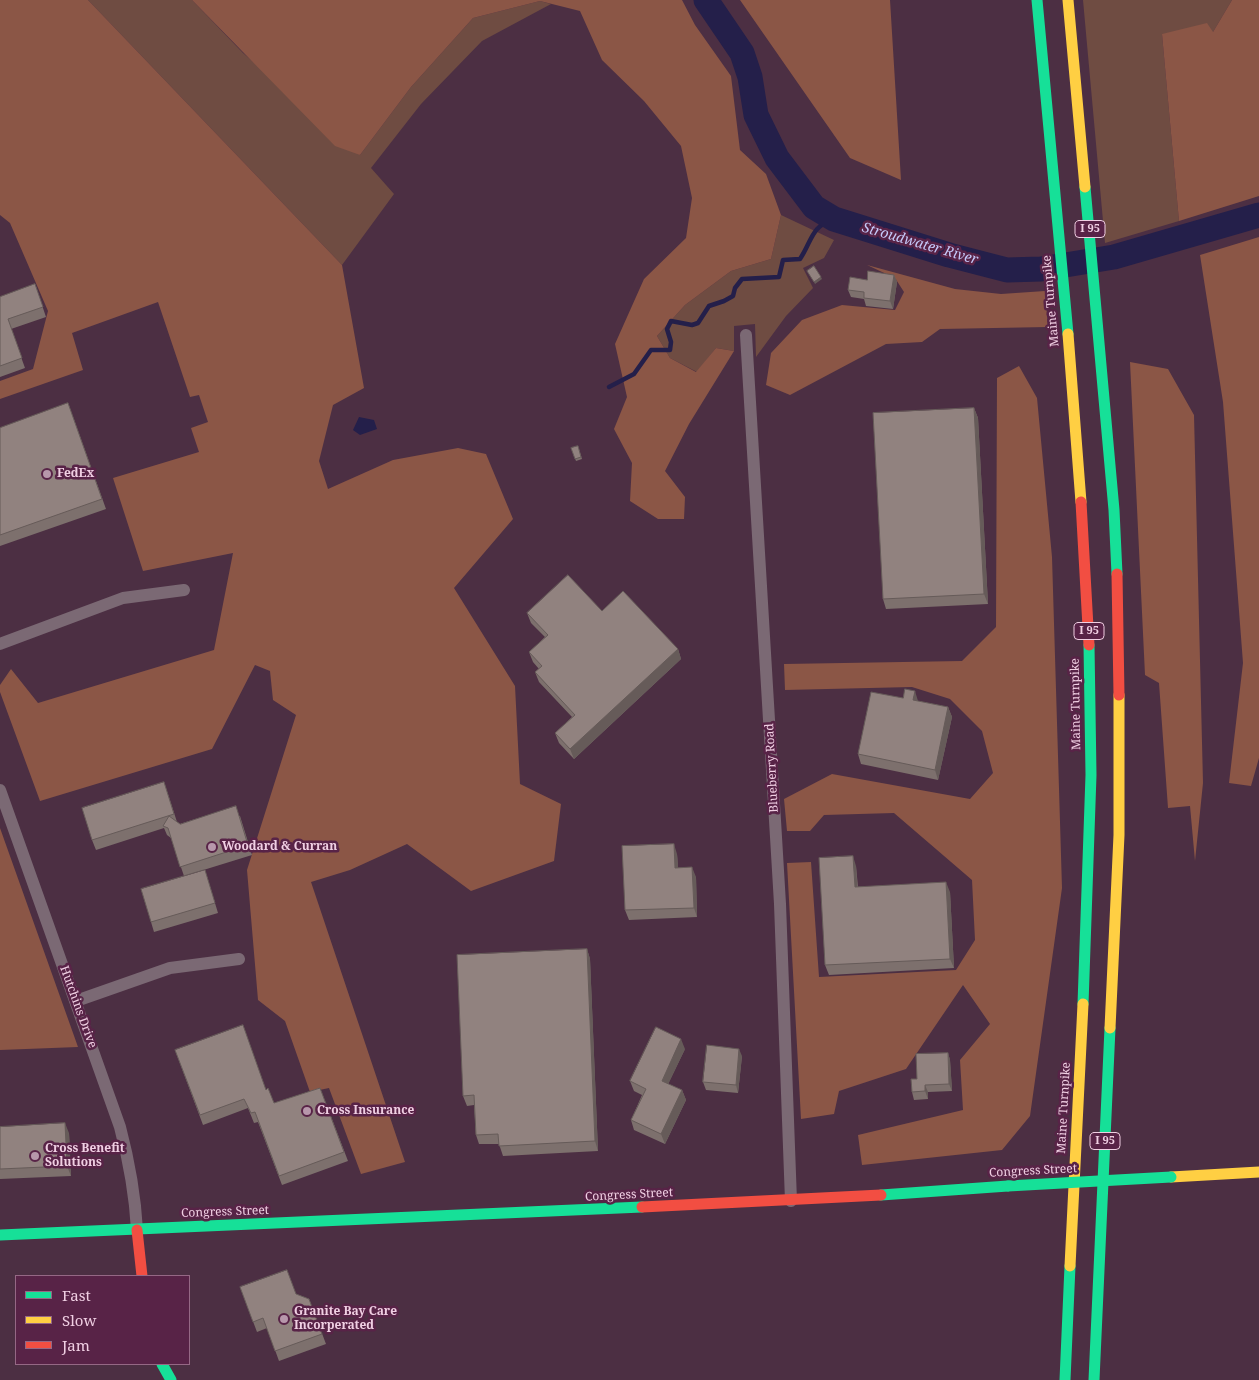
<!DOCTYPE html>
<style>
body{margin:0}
#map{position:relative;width:1259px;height:1380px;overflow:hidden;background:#4c2f43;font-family:"Noto Serif",serif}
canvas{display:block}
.legend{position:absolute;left:15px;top:1275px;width:175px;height:90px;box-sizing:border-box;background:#582347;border:1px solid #956885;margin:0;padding:6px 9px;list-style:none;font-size:15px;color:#f0cfe3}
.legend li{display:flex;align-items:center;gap:10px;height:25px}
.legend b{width:25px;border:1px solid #956885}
</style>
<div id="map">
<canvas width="1259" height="1380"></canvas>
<ul class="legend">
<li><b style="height:6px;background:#16e098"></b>Fast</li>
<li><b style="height:6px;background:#ffcf43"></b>Slow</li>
<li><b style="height:6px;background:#f24e42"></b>Jam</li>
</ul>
</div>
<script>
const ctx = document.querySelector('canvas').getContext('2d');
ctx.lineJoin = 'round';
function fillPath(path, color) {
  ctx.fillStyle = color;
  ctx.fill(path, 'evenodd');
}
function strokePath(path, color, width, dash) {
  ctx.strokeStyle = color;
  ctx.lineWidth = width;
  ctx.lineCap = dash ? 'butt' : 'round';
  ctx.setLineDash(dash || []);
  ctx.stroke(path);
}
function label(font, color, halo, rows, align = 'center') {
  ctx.font = font + ' "Noto Serif",serif';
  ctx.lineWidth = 5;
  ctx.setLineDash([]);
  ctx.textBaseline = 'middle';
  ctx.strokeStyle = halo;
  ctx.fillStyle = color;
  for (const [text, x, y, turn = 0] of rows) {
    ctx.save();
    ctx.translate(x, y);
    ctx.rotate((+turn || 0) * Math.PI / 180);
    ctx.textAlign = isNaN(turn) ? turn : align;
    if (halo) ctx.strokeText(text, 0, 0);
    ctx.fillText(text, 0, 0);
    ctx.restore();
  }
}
fillPath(new Path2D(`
 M88,0H192L243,53L360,155L411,87L473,18L540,1L551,4L482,41L421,104L371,168L394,194L342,265Z
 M1083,0H1232L1213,32L1162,34L1179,221L1105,243Z
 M781,215L834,240L824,258L803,268L813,288L786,316L756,357L755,324L734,326V351L716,348L697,372L670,358L657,336L685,305L731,271L771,259Z`), '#6f4c42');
fillPath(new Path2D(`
 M0,0H88L342,265L364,388L333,405L319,461L328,489L393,460L458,448L486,454L513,519L454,588L515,686L520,784L561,804L554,861L471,891L407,844L350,870L311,882L405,1162L361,1174L329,1088L310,1092L285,1021L258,1000L247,870L296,715L273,700L270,671L255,665L212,749L40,801L0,692V685L11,669L38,703L214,650L233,553L143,571L113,478L199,452L191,428L208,422L199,395L190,397L158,302L72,333L83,370L0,399V381L33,369L48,311L10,223L0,215Z
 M192,0H682L695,25L731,76L740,150L766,174L781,215L771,259L731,271L685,305L657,336L670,358L696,372L716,348L734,351L689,424L665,471L685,497L684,519H658L630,501L632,463L614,429L627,397L615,344L644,279L686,238L692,198L681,146L644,101L602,60L580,11L540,1L473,18L411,87L360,155L335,146Z
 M740,0H890L901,180L850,158Z
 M1232,0H1259V196L1179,221L1162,34L1207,23L1213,32Z
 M1259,237V758L1251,786L1229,783L1243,663L1223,402L1200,255Z
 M867,265L955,289L1001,294L1045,291L1048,327L940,329L922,342L886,344L790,395L766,385L771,353L802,320L842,305L895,310L904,292L895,278Z
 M1130,362L1168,369L1194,415L1203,783L1195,861L1190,806L1168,808L1159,683L1145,675Z
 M1019,366L1037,398L1052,557L1062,888L1030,1116L1002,1150L862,1165L858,1135L963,1110L960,1060L990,1024L963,985L906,1069L839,1091L834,1114L801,1119L787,863L811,862L819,977L956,970L975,940L972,880L894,813L824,815L810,831H787L784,799L832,774L970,799L993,773L982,731L950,699L912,687L785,690L784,664L962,661L996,627L997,378Z
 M0,828L78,1047L0,1050Z`), '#8b5646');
fillPath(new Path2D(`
 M359,417L374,420L377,429L360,435L353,430Z`), '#241f4a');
strokePath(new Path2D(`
 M609,387L634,374L651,350H670L671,342L667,329L671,321L692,325L698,323L709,306L724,301L733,296L735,288L742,279L779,277L783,260L800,259C812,241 811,226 834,219`), '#241f4a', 4.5);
strokePath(new Path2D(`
 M706,0L742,53L750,77L756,115L777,158L814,207L834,219L949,255L1007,270L1041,269L1114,257L1259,215`), '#241f4a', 25);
strokePath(new Path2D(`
 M746,335L780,904L791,1201
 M0,644L123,598L184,590
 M0,790L120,1127C129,1161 135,1194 137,1230
 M76,1001L170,968L239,959`), '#7b6974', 12);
strokePath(new Path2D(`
 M1037,0L1068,334
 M1085,187L1114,510L1117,574
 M1083,1004L1091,775L1089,645
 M881,1195L1008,1186
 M0,1235L642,1207
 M162,1364L171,1380
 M1065,1380L1070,1266
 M1094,1380L1110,1028`), '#16e098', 11);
strokePath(new Path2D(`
 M1068,0L1085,187
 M1068,334L1081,502
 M1110,1028L1119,835V695
 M1171,1177L1259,1172
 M1070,1266L1083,1004`), '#ffcf43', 11);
strokePath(new Path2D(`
 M1081,502L1089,645
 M1117,574L1119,695
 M642,1207L881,1195
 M137,1230L142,1276`), '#f24e42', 11);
strokePath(new Path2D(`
 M1008,1186L1171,1177`), '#16e098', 11);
fillPath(new Path2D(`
 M894,275L897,282L893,309L866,306L864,299L851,297L848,290Z
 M35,284L46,317L11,329L25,368L0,377V297Z
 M68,403L106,509L0,546V428Z
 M974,408L978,418L988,604L886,609L883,599Z
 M578,446L582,459L576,461L571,448Z
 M602,611L678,649L681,659L574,759L559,743L555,733L572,717L539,682L535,672L539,669L533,662L529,652L545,637L531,623L527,613Z
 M903,698L948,707L952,717L938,780L861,764L858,754Z
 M164,782L177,822L180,824L240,816L252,855L184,876L171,838L167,835L164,828L96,850L92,840Z
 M677,854L678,868L696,877L697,917L629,920L625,910Z
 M856,866L858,887L950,892L954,968L829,975L825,965Z
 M205,870L218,913L154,932L151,922Z
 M587,949L590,959L598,1151L503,1156L499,1144H479L476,1135L474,1105L467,1106L463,1096Z
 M685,1049L668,1084L682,1090L686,1100L665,1144L634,1130L631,1120L642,1095L634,1091L630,1081Z
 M175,1050L266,1090L274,1103L320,1088L348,1161L282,1185L258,1122L254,1123L248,1108L203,1125Z
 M948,1053L950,1060L952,1091L928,1092V1099L914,1100L912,1092L917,1079Z
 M742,1056L738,1093L706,1090L703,1082Z
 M0,1127L69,1133L71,1176L0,1179Z
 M240,1287L296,1294L309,1299L326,1344L279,1361L267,1328L257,1332Z`), '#7d706d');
fillPath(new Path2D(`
 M894,275L897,282L893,309L890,301Z
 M821,277L822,279L815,284L814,282Z
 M974,408L978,418L988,604L984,594Z
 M678,649L681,659L574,759L570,749Z
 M915,691L918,701L913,700Z
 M948,707L952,717L938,780L935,770Z
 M674,844L677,854L679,878L675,868Z
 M853,856L856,866L858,897L855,887Z
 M692,867L696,877L697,917L694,908Z
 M946,882L950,892L954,968L950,959Z
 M587,949L590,959L598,1151L595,1141Z
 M681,1039L685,1049L665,1091L662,1081Z
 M739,1049L742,1056L738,1093L736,1085Z
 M948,1053L950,1060L952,1091L949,1084Z
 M925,1085L928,1092V1099L925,1091Z
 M682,1090L686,1100L665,1144L661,1134Z
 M65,1123L69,1133L71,1176L67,1166Z`), '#665b59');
const building = new Path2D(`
 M814,266L821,277L814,282L807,271Z
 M868,271L894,275L890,301L864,298V292L848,290L850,277L867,280Z
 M35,284L43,307L8,319L22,358L0,366V297Z
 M68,403L102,499L0,535V428Z
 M974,408L984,594L883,599L873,413Z
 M578,446L581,457L575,459L571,448Z
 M568,575L602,611L623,591L678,649L570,749L555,733L575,715L535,672L542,666L529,652L548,635L527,613Z
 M905,689L915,691L913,700L948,707L935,770L858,754L871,692L903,698Z
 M164,782L174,814L92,840L82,808Z
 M236,806L248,845L180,867L168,828L163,826L169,816L180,824Z
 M674,844L675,868L692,867L694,908L625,910L622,846Z
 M853,856L855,887L946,882L950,959L825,965L819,858Z
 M205,870L215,903L151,922L141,889Z
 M587,949L595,1141L499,1146L498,1134L476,1135L474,1095L463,1096L457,955Z
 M243,1025L266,1090L268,1088L274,1103L320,1088L344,1152L279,1176L255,1112L251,1113L244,1099L200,1115L175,1050Z
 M656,1027L681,1039L662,1081L682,1090L661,1134L631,1120L646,1089L630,1081Z
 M707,1045L739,1049L736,1085L703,1082Z
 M948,1053L949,1084L925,1085V1091L912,1092L911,1079H917L916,1054Z
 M65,1123L67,1166L0,1169V1127Z
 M287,1270L296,1294L309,1299L322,1334L275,1351L263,1318L253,1322L240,1287Z`);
fillPath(building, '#91827f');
strokePath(building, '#665b59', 1);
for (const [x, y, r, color] of [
 [47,474,5,"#b797ab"],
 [212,847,5,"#b797ab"],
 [307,1111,5,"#b797ab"],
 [35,1156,5,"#b797ab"],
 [284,1319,5,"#b797ab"]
]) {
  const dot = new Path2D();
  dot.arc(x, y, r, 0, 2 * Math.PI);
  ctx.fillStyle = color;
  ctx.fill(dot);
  strokePath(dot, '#582347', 2);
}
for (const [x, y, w] of [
 [1090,229,30],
 [1089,631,30],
 [1105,1141,30]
]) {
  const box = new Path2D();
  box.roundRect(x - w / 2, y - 8.5, w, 17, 4);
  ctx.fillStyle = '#582347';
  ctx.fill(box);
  strokePath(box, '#f0cfe3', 1);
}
label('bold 11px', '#f0cfe3', null, [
 ["I 95",1090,229],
 ["I 95",1089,631],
 ["I 95",1105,1141]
]);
label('12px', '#f0cfe3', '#582347', [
 ["Maine Turnpike",1051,301,-95],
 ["Maine Turnpike",1076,704,-91],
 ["Blueberry Road",772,768,-93],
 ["Hutchins Drive",78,1007,70],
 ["Maine Turnpike",1064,1108,-87],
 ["Congress Street",1033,1171,-3],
 ["Congress Street",629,1195,-3],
 ["Congress Street",225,1212,-2]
]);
label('bold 12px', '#f0cfe3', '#582347', [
 ["FedEx",57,474],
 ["Woodard & Curran",222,847],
 ["Cross Insurance",317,1111],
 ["Cross Benefit",45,1149],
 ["Solutions",45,1163],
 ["Granite Bay Care",294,1312],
 ["Incorperated",294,1326]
], 'left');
label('italic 14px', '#c5c9f9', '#582347', [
 ["Stroudwater River",920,244,16]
]);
</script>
